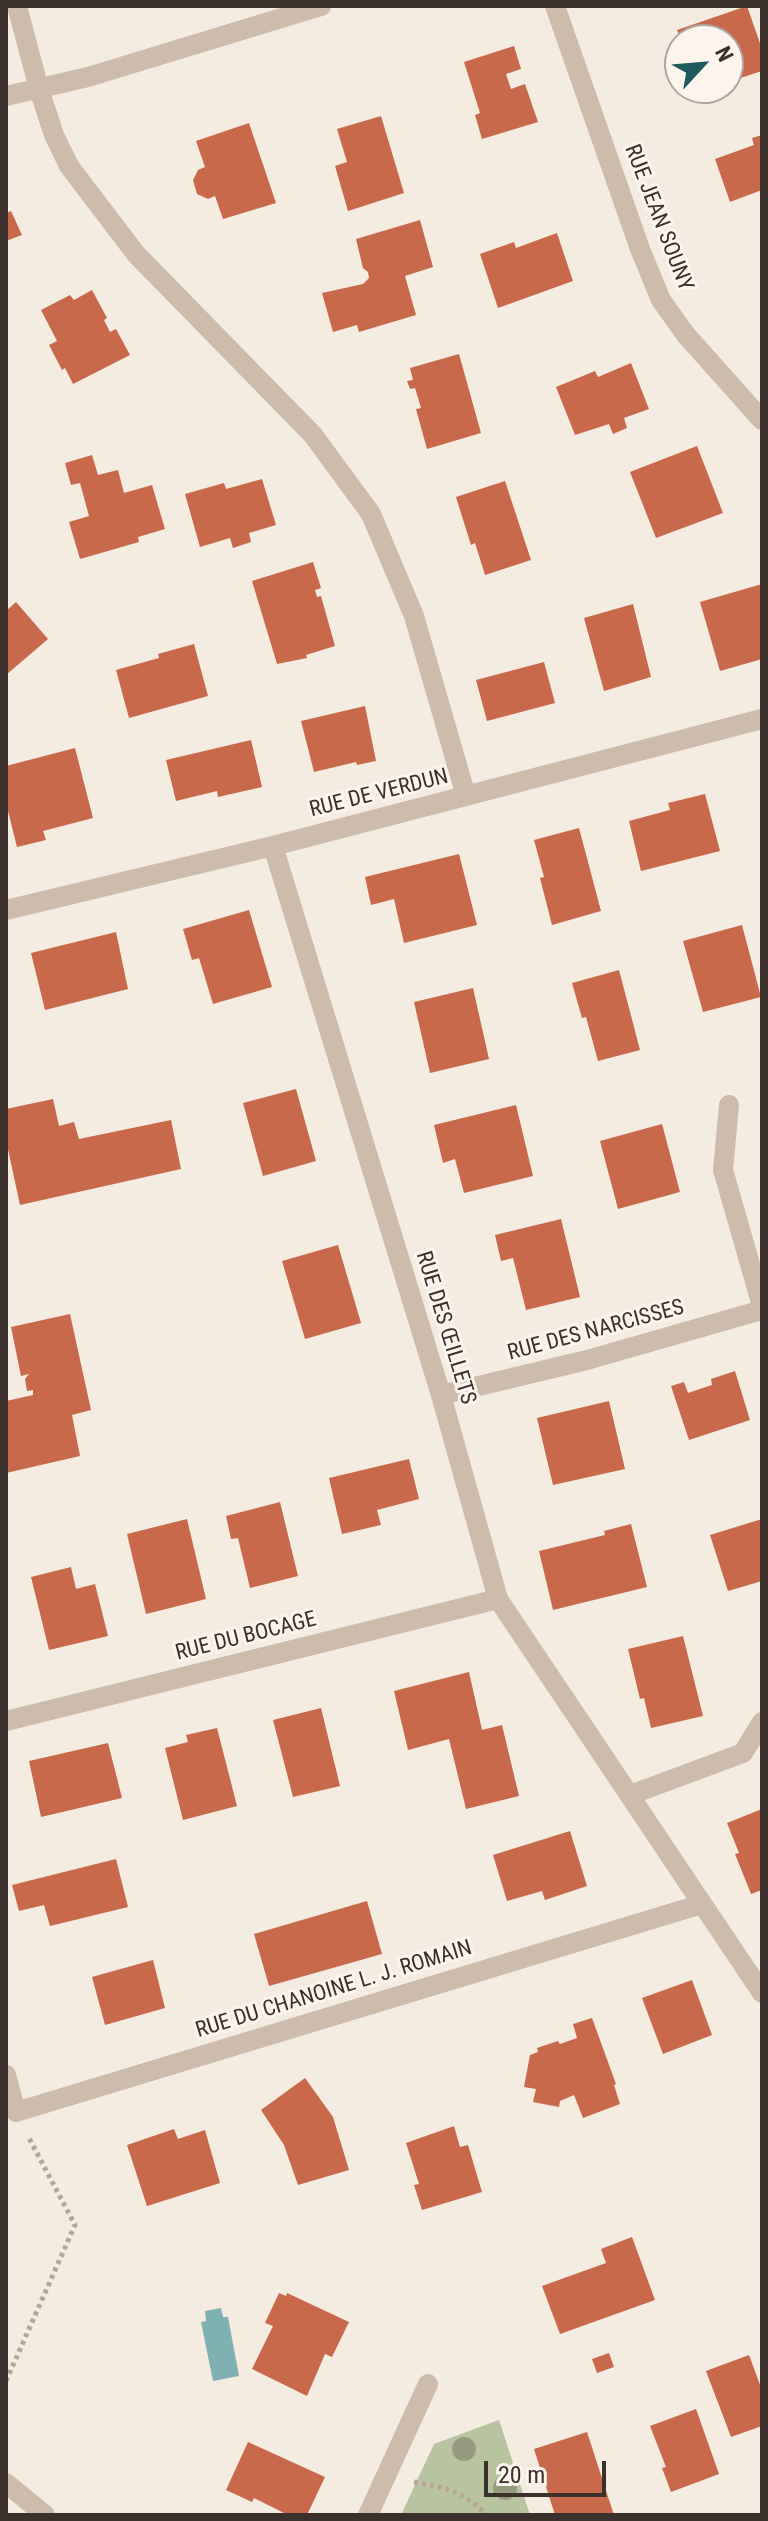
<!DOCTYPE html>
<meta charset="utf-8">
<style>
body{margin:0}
#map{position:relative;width:768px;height:2521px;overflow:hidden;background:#f4ebe1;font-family:"Roboto Condensed",sans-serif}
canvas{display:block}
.frame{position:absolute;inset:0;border:8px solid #3b302b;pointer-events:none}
.north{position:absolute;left:664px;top:24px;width:80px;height:80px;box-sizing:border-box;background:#fbf5ee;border:2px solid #aea6a0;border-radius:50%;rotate:64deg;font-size:22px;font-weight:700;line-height:32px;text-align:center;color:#3b302b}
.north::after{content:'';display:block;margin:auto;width:28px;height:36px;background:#1f5a5e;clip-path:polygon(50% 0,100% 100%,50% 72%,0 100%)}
.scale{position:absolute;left:484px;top:2461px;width:122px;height:36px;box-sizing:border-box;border:4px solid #3b302b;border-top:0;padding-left:10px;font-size:24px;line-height:28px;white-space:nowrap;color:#3b302b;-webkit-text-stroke:6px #fbf5ee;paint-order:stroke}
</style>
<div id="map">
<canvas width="768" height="2521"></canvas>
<div class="frame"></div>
<div class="north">N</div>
<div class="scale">20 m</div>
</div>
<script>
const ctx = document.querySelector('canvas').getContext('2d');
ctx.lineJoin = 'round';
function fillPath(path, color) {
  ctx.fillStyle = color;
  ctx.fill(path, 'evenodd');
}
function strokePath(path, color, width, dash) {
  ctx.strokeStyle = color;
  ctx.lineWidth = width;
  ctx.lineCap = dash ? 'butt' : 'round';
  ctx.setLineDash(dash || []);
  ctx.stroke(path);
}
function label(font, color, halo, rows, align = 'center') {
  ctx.font = font + ' "Roboto Condensed",sans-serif';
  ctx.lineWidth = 6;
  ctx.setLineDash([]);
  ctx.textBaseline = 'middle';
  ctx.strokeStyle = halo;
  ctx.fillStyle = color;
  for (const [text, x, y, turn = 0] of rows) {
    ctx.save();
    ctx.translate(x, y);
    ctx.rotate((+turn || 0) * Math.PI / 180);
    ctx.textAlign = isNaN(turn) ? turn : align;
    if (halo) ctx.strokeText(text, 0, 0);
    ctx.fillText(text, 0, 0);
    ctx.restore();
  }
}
fillPath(new Path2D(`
 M499,2420L530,2515H401L434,2444Z`), '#b8c4a0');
fillPath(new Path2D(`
 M221,2308L223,2317H228L239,2376L213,2381L201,2322L206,2321L205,2311Z`), '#7fb0b2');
fillPath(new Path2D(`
 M747,6L762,49V71L734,80L735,83L728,85V40H681L677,30Z
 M514,46L521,69L506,74L511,89L525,84L538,122L482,139L475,115L480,113L464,62Z
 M381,116L404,193L348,211L335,166L347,162L337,129Z
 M249,123L276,203L223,219L215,196L208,199L197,194L193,180L198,170L205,167L196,141Z
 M762,135V190L730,202L715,159L754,145L752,138Z
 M11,211L22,235L6,241V213Z
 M420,220L433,267L405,276L416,315L359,332L357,325L333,332L322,293L363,284L369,278L368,272L363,268L356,239Z
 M557,233L573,281L498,308L480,254L514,242L516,248Z
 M92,290L107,318L104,320L110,332L116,329L130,355L73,384L65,368L62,370L49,345L57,341L41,310L70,295L74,300Z
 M459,354L481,433L427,449L416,409L421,408L415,388L410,389L407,381L413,380L410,368Z
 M631,363L649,409L624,418L627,428L613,434L609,424L575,435L556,387L595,371L598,377Z
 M697,446L723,513L656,538L630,472Z
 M92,455L98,475L118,470L124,493L152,485L165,529L138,537L139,542L80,559L69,522L89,516L80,483L71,485L65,463Z
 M262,479L276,525L249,533L251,542L233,548L230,538L200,547L185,494L224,483L226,489Z
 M505,481L531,560L485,575L475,543L471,545L456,497Z
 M313,562L321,588L315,590L317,597L321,596L335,646L306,655L307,658L277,664L252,581Z
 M762,584V659L720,671L700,602Z
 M16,602L48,639L6,675V611Z
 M633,604L651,677L604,691L584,618Z
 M194,644L208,696L129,718L116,670L159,658L158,654Z
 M544,662L555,703L487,721L476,680Z
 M365,706L376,761L357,765L356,762L314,772L301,721Z
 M251,740L262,787L218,797L217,791L176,801L166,760Z
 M75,748L93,818L43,831L46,840L17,847L6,803V766Z
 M705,794L720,851L641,871L629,821L670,810L668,803Z
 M579,828L601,911L552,925L540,878L544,877L534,840Z
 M459,854L477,925L404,943L394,899L371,905L365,877Z
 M249,910L272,987L213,1004L199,958L192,960L183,929Z
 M742,925L761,997L703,1012L683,941Z
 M116,932L128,989L45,1010L31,953Z
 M619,970L640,1050L598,1061L586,1017L582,1018L572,983Z
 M473,988L489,1059L430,1073L414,1002Z
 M296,1089L316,1161L263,1176L243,1103Z
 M53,1099L59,1126L74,1122L79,1139L171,1120L181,1169L20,1205L6,1140V1109Z
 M516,1105L533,1176L464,1193L455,1159L443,1163L434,1125Z
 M662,1124L680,1192L618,1209L600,1141Z
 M561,1219L580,1297L526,1310L513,1258L501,1261L495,1235Z
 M338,1245L361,1323L305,1339L282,1261Z
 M70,1314L91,1410L72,1415L80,1456L6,1473V1401L33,1395V1390L27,1391L25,1379L29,1374L21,1376L11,1327Z
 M735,1371L750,1420L689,1440L671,1386L684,1382L688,1393L712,1385L711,1379Z
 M609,1401L625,1469L553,1485L537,1418Z
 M409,1459L419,1499L377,1510L381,1525L342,1534L329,1478Z
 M280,1502L298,1576L250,1588L238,1538L231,1539L226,1516Z
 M187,1519L206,1599L146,1614L127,1534Z
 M762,1519V1581L728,1591L710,1535Z
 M631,1524L647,1587L553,1610L539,1551L605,1535L604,1531Z
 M71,1567L76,1589L95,1584L108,1636L49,1650L31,1577Z
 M683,1636L703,1716L651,1728L644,1698L640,1699L628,1649Z
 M469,1672L482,1730L502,1725L519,1796L466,1809L449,1739L408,1750L394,1691Z
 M321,1708L340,1786L293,1797L273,1720Z
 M217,1728L237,1806L183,1820L165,1748L188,1742L186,1735Z
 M108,1743L122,1798L41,1817L29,1761Z
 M762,1809V1890L751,1894L735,1854L739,1853L727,1823Z
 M570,1831L587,1886L545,1900L542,1891L507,1901L493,1855Z
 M116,1859L128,1907L50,1926L44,1905L19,1911L12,1885Z
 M367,1901L382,1954L269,1986L254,1934Z
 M153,1960L165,2008L105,2025L92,1977Z
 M692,1980L712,2035L663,2054L642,1998Z
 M592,2018L616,2084L614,2085L620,2104L583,2118L574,2095L560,2101L559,2107L533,2102L536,2089L524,2087L530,2055L538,2052L537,2048L558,2041L560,2044L577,2038L573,2024Z
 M305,2078L333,2117L349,2170L298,2185L284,2145L261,2110Z
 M454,2126L460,2147L468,2145L482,2192L422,2210L414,2185L419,2184L406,2143Z
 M174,2129L178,2139L205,2130L220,2183L147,2206L127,2145Z
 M632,2237L655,2300L560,2334L542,2286L606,2263L601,2249Z
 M279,2293L286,2296L287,2293L349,2322L332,2357L325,2354L307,2396L252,2369L273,2326L265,2323Z
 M609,2353L614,2367L597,2373L592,2359Z
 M749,2355L762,2390V2426L731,2437L706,2371Z
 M696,2409L719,2474L671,2492L662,2468L666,2467L650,2426Z
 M587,2432L614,2515H555L534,2449Z
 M248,2442L325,2477L307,2515H288L254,2498L252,2502L226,2490Z`), '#c8694b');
strokePath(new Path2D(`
 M6,2381L75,2225L29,2138
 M414,2482C443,2487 466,2492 486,2515`), '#b9a596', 5, [4, 4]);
strokePath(new Path2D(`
 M17,6L39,89L54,135L69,166L136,254L313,435L371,514L414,616L466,796
 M555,6L640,249L661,300L686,335L762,420
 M6,96L88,77L321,6
 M273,846L441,1395L498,1599L762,1993
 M6,910L273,846L762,719
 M729,1105L723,1170L762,1306
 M441,1395L587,1360L762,1310
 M6,1721L498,1599
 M630,1795L743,1753L762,1722
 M6,2075L16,2112L702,1904
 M6,2483L45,2515
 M368,2515L428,2384`), '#cdbbac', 20);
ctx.fillStyle = '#969b7f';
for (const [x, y] of [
 [464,2449],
 [505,2488]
]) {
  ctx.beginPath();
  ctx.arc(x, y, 12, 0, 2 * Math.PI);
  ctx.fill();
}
label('22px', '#3b302b', '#fbf5ee', [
 ["RUE JEAN SOUNY",658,218,69],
 ["RUE DE VERDUN",379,794,-14],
 ["RUE DES ŒILLETS",445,1328,73],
 ["RUE DES NARCISSES",596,1331,-15],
 ["RUE DU BOCAGE",246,1637,-14],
 ["RUE DU CHANOINE L. J. ROMAIN",334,1990,-17]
]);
</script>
